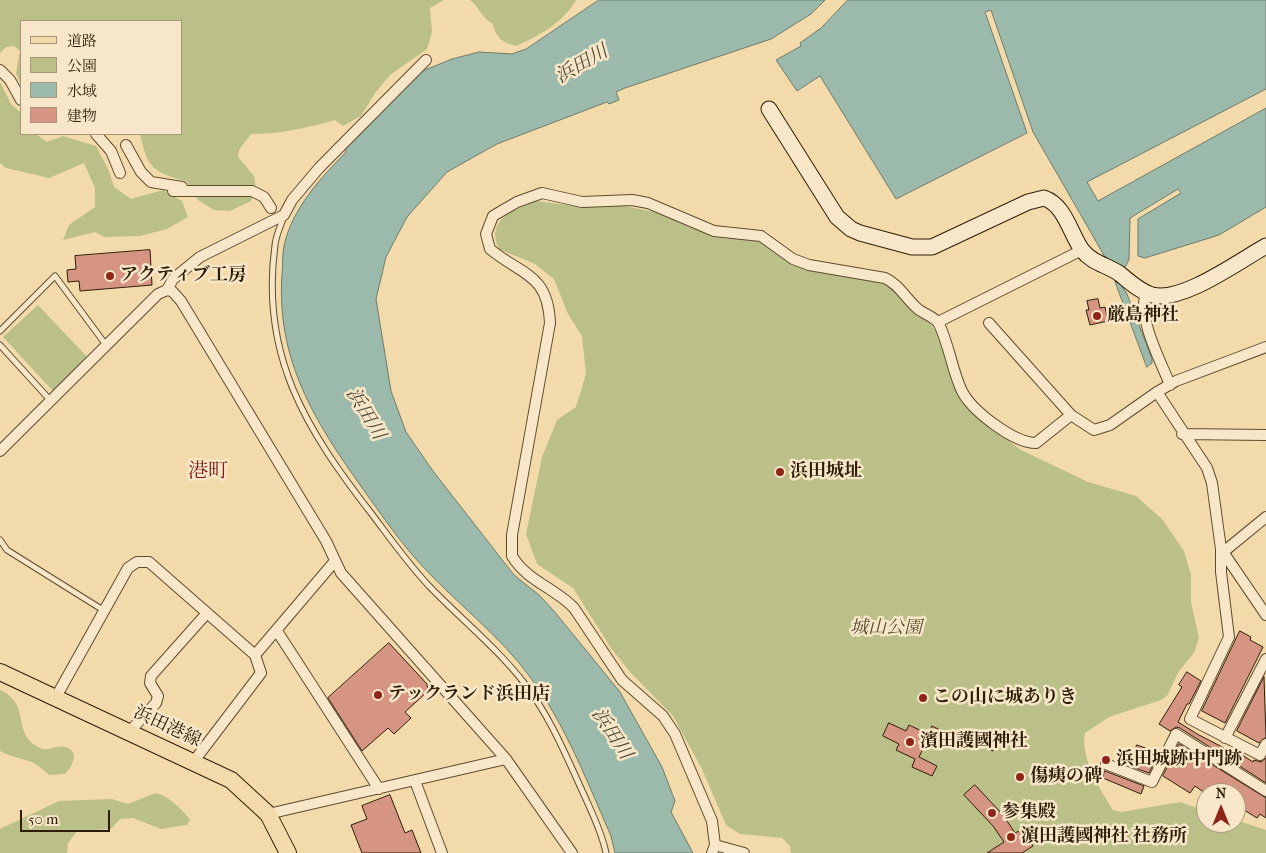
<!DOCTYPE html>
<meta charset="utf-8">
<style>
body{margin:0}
#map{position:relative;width:1266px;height:853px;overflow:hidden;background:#f3daaa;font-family:"IM FELL French Canon","Noto Serif JP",serif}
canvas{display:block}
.legend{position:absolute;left:20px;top:20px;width:162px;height:115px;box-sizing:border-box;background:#f7e7c8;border:1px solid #a7967b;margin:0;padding:6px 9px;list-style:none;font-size:15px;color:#2e1d08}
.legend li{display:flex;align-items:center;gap:10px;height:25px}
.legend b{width:25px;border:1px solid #a7967b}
.north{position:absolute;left:1196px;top:783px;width:50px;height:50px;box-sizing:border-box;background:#f7e7c8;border:1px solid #a7967b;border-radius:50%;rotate:0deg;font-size:14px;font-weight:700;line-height:20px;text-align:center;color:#2e1d08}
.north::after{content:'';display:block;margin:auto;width:18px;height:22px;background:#8f2418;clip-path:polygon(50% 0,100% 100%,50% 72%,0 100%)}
.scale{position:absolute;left:20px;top:810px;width:90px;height:22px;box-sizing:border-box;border:2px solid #2e1d08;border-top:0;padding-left:6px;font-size:15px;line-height:18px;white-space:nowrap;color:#2e1d08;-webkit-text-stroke:4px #f7e7c8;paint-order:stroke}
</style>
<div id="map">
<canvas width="1266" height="853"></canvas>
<ul class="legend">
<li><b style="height:6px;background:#f3daaa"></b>道路</li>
<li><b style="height:14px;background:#bbc088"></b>公園</li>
<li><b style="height:14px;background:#9bbaab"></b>水域</li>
<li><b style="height:14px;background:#d59582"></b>建物</li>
</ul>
<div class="north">N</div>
<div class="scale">50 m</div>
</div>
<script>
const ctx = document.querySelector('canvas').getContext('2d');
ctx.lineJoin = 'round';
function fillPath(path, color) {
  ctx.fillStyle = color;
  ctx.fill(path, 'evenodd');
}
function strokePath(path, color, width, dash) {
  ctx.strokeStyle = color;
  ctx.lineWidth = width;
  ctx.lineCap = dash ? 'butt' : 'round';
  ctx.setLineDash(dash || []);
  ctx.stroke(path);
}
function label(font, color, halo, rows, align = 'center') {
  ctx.font = font + ' "IM FELL French Canon","Noto Serif JP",serif';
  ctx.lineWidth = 5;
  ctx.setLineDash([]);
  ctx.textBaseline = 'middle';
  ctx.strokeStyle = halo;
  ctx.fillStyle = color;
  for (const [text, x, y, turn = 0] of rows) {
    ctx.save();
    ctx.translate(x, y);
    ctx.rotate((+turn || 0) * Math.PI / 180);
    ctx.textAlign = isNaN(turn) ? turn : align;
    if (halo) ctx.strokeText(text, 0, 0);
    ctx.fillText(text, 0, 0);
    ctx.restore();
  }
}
fillPath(new Path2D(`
 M0,0H444L430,8L432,32L427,49L390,75L375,93L361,116L343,126L335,120C307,128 280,134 251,134L239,150L238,157L254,176L256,190L251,201L230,211L214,210L198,200L187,182C153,171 148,170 140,134H181V21H21V86L16,73L20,51L14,46L6,47L0,53Z
 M470,0H576C563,23 540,35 516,46C504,43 495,38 493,24C482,18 479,7 470,0Z
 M0,82L11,104L21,113V134H36L47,142L63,136L96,146L109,171L114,187L131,199L163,190L182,201L188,217L167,229L140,236L104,237L95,232L63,240L69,225L95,207V188L84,163L49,178L6,168L0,163Z
 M536,201L574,206H625L654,212L712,234L749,238L761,242L792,263L882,282L896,290L907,305L930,324L940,336L953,381L996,431L1021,450L1088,482L1136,496L1162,519L1184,551L1191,575V602L1199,638L1194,653L1179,671L1167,696L1161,700L1109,717L1085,733C1080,757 1100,789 1113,810L1121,812L1180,802L1206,811V823H1236V820L1266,830V853H791L790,846L782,838L740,834L726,825L702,769L673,716L630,672L611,648L573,588L537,564L526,534L542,457L557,420L576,407L586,374L582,336L568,314L554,279L535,264L499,249C485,219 513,211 536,201Z
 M38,305L88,358L53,391L3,337Z
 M0,690C29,703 14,727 32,743C48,756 53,744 65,747C81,751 72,767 65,774L49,775C28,754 22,763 0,751Z
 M156,793C170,797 180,808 190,819L187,825L161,829L133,818L120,819L111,829L77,831L68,843L67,853H0V829L59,801L112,799L128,804Z`), '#bbc088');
const water = new Path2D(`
 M599,0H825L811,14L771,39L625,88L616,92L619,100L609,104L607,102L497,144L447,172L407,217L386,257L376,299L391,391L406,432L433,471L514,575L539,595L554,611L620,692L662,767L675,801L671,812L693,853H615L611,836C588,784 565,723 530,677C501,637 460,606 426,570C402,545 383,517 363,489C315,422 276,360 282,274C283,265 282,255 284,246C292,208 321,178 346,152L345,147L420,72L452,59L479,52L512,54L526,49Z
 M848,0H1266V89L1087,182L1098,201L1266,108V207L1219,235L1145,258L1138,256V219L1181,193L1178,189L1130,218L1129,260L1125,267L1105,257L1033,132L991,10L985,12L1027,133L896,199L820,76L797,91L776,60L801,46L800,43L821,28Z
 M1115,281L1122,286L1127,294L1152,359V363L1147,367Z`);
fillPath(water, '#9bbaab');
strokePath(water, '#6f7b6a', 1);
const building = new Path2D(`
 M150,250L152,285L80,291L79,281L68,282L67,270L76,269L75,256Z
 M1098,299L1100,308L1105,307L1108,321L1090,325L1086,310H1089L1087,301Z
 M1240,631L1251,637L1250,640L1263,647L1225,723L1202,711Z
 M389,643L427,684L428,691L405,712L411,718L394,734L388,728L362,751L328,698Z
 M1187,672L1201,681L1189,704H1187L1178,722L1199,735L1232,752L1233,749L1253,762L1254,760L1261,762L1266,758V783L1180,728L1176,727L1170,731L1159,724L1182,687L1179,685Z
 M1264,677L1266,737L1259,743L1237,731Z
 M889,723L906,731L909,725L928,734L932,726L952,736L946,747L928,738L919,757L937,766L932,776L912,767L915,759L896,750L899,744L883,736Z
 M985,735L998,741L993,751L980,745Z
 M1179,744L1266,798V818L1260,814L1257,818L1236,805V793H1205L1195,786L1190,793L1163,776Z
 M1137,745L1159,753L1149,773L1129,766Z
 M1105,771L1144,786L1141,794L1103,778Z
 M975,785L1003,815L1015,833L1019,831L1023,838L1026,836L1033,846L1022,853H987L1004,842L993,826L964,795Z
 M390,795L405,833L412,830L421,853H362L351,825L367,819L362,806Z`);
fillPath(building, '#d59582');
strokePath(building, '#2e1d08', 1);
const lane = new Path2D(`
 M284,216C281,225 276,235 275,245C260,356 306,429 371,513C390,538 408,564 430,587C461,619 497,648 525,684C551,718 567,758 585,797C593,815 602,833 606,853
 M0,331L55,276L106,345
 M0,345L51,401
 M0,540L7,550L103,610`);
const street = new Path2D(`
 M0,70L10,80L21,100
 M96,134L111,151L120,173
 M126,145L141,172L151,182L182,187
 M173,191H252L264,197L271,208
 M167,290L173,279L200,257L284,215L292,200L319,168L426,60
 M1146,292C1137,318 1160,359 1170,385
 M938,322L1082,250
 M989,323L1071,415L1094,430L1110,425L1157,392L1176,381L1266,347
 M1157,392L1207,468L1212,483L1221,549L1266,615
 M1182,434L1266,435
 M0,451L158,294L167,290L172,291L181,301L326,541L341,573L506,759L572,853
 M1266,517L1227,549H1221V572L1229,637L1190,719L1260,755L1266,744
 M277,631L379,789
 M255,655L335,561
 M56,697L128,568L137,562H149L255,655L261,673L194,761
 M130,731L156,703L158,696L150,683L151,676L207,613
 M1225,738L1266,659
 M1106,764L1152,782L1176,734L1266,791
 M415,781L442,853
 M268,814L506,759
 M715,845L744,853
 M712,853L715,845L712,821L675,734L663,716L622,680L574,608C555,588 527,581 512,556V535L550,323C548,273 521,275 490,249L486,234L493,216L517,202L542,193L582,202L632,200L648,203L714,231L761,236L793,259L809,265L885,278C900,285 905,298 918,309C924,314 935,317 939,324C949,345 952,369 961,389C970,410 1014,443 1036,443L1071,415`);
const secondary = new Path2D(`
 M769,109L837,217L851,229L860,233L912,247H932L1028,202L1044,198C1065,205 1070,233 1082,250C1092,263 1107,265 1120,274C1130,282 1139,291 1152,295C1182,303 1239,261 1266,246`);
const primary = new Path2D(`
 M0,672L231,780L268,814L288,853`);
strokePath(lane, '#5f4c30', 7);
strokePath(street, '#5f4c30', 12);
strokePath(secondary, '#2e1d08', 17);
strokePath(primary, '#2e1d08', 18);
strokePath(lane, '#f7e7c8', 5);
strokePath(street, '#f7e7c8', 10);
strokePath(secondary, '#f7e7c8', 15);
strokePath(primary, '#f3daaa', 16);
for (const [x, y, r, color] of [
 [110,276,5,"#8f2418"],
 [1097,316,5,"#8f2418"],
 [780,472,5,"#8f2418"],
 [378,695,5,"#8f2418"],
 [923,698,5,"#8f2418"],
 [910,742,5,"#8f2418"],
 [1106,760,5,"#8f2418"],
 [1020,777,5,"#8f2418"],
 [992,813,5,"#8f2418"],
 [1011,837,5,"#8f2418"]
]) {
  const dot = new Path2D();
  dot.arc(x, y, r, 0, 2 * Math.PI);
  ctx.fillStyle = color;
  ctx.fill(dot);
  strokePath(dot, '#f7e7c8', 2);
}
label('bold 18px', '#2e1d08', '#f7e7c8', [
 ["アクティブ工房",120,276],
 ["厳島神社",1107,316],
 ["浜田城址",790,472],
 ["テックランド浜田店",388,695],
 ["この山に城ありき",933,698],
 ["濱田護國神社",920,742],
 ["浜田城跡中門跡",1116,760],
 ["傷痍の碑",1030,777],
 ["参集殿",1002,813],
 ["濵田護國神社 社務所",1021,837]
], 'left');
label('italic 18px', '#584e2e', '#f7e7c8', [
 ["城山公園",886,629]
]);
label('18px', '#2e1d08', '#f7e7c8', [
 ["浜田港線",167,727,25]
]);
label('italic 19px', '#4f4c39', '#f7e7c8', [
 ["浜田川",582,65,-30],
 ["浜田川",365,414,59],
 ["浜田川",611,734,57]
]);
label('20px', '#7a1f14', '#f7e7c8', [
 ["港町",208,472]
]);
</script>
